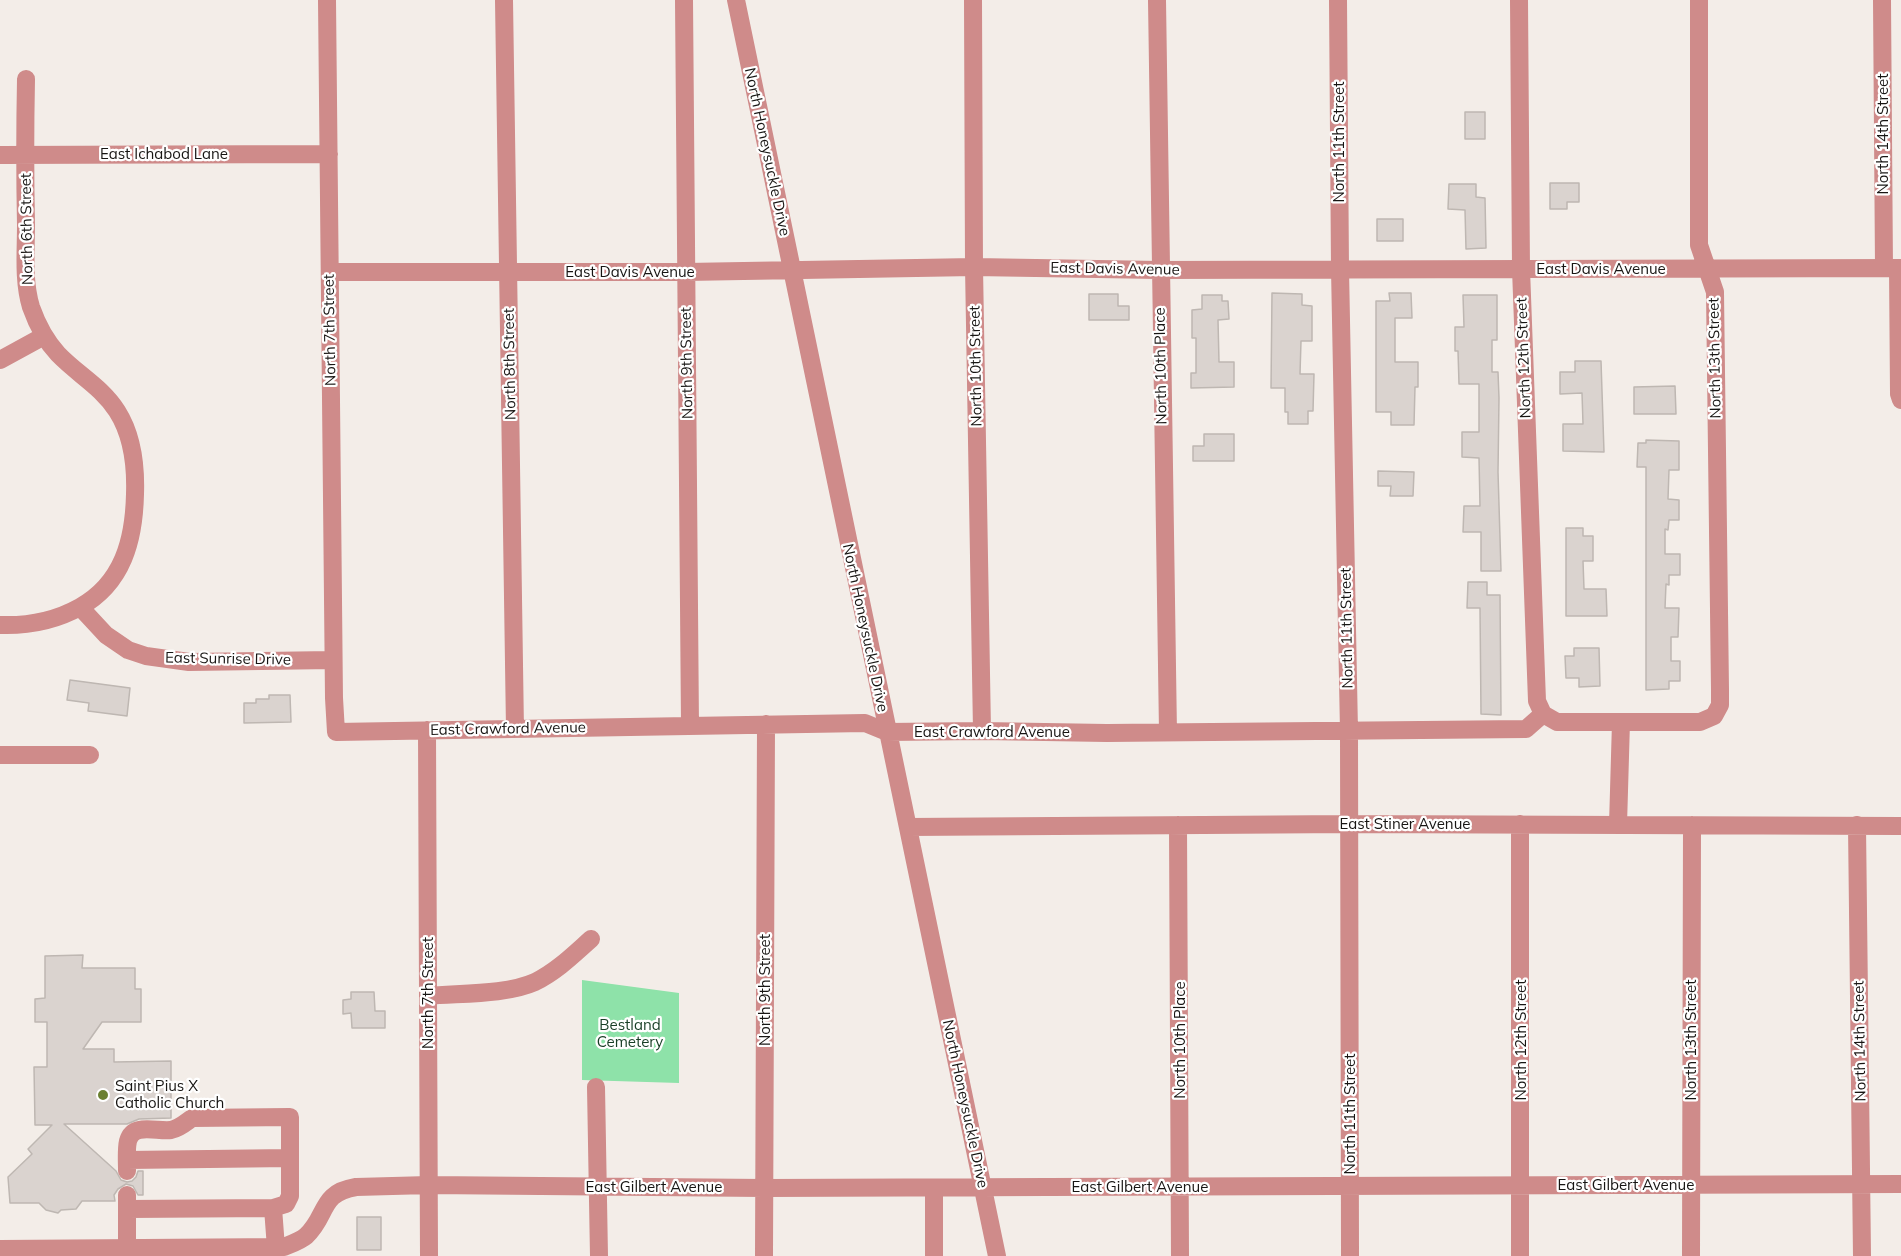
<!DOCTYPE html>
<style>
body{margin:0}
canvas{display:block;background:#f3ede8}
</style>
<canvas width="1901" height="1256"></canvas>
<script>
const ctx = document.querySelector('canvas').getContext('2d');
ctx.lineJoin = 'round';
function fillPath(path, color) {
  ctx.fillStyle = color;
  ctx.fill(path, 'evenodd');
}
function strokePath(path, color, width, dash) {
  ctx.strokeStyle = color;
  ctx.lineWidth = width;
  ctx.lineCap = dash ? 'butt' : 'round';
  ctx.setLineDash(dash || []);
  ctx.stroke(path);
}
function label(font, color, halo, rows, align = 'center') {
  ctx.font = font + ' Mulish,sans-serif';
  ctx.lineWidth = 4.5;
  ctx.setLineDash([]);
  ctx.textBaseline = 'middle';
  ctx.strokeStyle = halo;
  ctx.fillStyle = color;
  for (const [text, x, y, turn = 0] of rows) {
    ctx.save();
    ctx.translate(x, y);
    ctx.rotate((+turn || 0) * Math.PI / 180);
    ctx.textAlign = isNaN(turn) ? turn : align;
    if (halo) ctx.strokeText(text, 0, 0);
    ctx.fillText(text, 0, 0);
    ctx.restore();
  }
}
fillPath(new Path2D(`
 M582,980L679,993V1083L582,1080Z`), '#8ee2a9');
const building = new Path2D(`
 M1465,112H1485V139H1465Z
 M1550,183H1579V202H1567V209H1550Z
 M1449,184H1476V197L1485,198L1486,248L1466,249L1465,210L1448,209Z
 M1377,219H1403V241H1377Z
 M1272,293L1302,294V305L1312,306V341H1301L1300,374H1314L1313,411H1308V424H1288V412H1285V388H1271Z
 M1389,293H1411L1412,318H1395V362H1418V387H1415L1414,425H1391V412H1376V301H1390Z
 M1089,294H1118V306H1129V320H1089Z
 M1202,295H1222V301H1228L1229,319L1218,320L1219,362H1234V387L1191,388V373H1196V338H1192V310L1202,309Z
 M1463,295H1497V340H1492V372H1498L1499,398L1498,472L1501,571H1481V532H1463L1464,506H1480L1479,458L1462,457V432H1479V384H1459L1458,351H1455V327H1464Z
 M1575,361H1601L1604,452L1563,451V424H1583L1582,393L1560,394V372H1575Z
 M1675,386L1676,414H1634V387Z
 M1204,434H1234V461H1193V446H1204Z
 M1646,440L1679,441V470H1669L1668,499L1679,500V520H1669L1668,530L1665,529V554H1680V575H1669V585L1666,584L1665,608H1679L1678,637H1671V661H1680V681H1669V689L1646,690V467H1637L1638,443H1646Z
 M1378,471L1414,472L1413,496H1390L1391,486H1378Z
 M1566,528H1583V536H1593V561H1583L1584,589H1606L1607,616H1566Z
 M1468,582H1487V595H1500L1501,715L1481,714L1480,608H1467Z
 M1574,648H1599L1600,686L1579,687V678H1566L1565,656H1574Z
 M70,680L130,688L127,716L88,711L89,703L67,700Z
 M269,695H290L291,722L244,723V703H256V699H269Z
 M83,955L82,968H135V989H141V1022H102L83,1049H114V1062L171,1061V1118L139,1119L127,1124H64L116,1171L121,1180L127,1182L132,1181L136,1177L138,1171H143V1195H138L133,1186L126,1184L118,1189L114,1195L115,1201H82L76,1209L61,1210L58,1213L46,1210L39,1203H10L8,1177L32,1154L28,1149L52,1125H35L34,1067H47V1022H35V999L45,998V956Z
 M351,992H374L375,1011H385V1028H352L351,1013L343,1014V1000L351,999Z
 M357,1217H381V1250H357Z`);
fillPath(building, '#dad3cf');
strokePath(building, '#beb7b2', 1.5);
strokePath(new Path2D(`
 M327,0L334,698L336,732L865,723L887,732L982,731L1107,733L1526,729L1543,714L1557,722H1700L1714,716L1720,705V690L1715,292L1699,245V0
 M504,0L515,729
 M684,0L690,725
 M736,0L997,1256
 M973,0L974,267L982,731
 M1157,0L1168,732
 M1338,0L1340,269L1349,731L1350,1256
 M1519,0L1521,269L1537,701L1543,714
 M1882,0L1884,268
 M26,79C25,128 25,176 26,225C26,251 23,281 31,307C37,324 45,340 58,354C77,374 102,387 117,411C133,436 136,465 135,494C134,540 123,583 80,607
 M0,155L329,154
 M1898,268L1899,394L1901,400
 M330,272H686L974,267L1159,270L1901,268
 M0,360L44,336
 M0,625C29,626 55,621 80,607L106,635L128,650L146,656L189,662L333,660
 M427,730L429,1256
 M0,755H90
 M1178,825L1180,1256
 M1618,825L1621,722
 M1857,825L1862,1256
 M908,827L1350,824L1901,826
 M428,996C460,993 506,995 535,982C557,971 573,955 591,939
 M596,1087L599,1256
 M127,1160L290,1158
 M127,1171C127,1161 126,1150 128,1141C133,1122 157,1132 171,1130C180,1128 185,1123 192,1118L290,1117V1196L286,1204L273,1208L276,1248
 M934,1188V1256
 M127,1209L273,1208
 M0,1249L284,1247C291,1244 300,1241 306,1236C328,1216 319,1193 356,1187L429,1185L764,1188L1901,1184
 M127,1249V1195
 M764,1256L766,724
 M1520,1256V824
 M1691,1256L1692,825`), '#cf8b8a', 18);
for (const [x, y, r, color] of [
 [103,1095,6,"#6b8031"]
]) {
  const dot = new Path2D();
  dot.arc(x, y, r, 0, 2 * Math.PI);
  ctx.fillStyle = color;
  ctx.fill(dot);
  strokePath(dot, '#fff', 2);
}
label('15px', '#171513', '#fff', [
 ["North 14th Street",1883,134,-90],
 ["North 11th Street",1339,142,-90],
 ["North Honeysuckle Drive",767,152,78],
 ["East Ichabod Lane",164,154],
 ["North 6th Street",27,229,-91],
 ["East Davis Avenue",1115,269,1],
 ["East Davis Avenue",1601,269],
 ["East Davis Avenue",630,272],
 ["North 7th Street",330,330,-91],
 ["North 12th Street",1524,358,-92],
 ["North 13th Street",1715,358,-91],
 ["North 9th Street",687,363,-91],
 ["North 8th Street",510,364,-91],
 ["North 10th Street",976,366,-91],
 ["North 10th Place",1161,366,-91],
 ["North Honeysuckle Drive",865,628,78],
 ["North 11th Street",1347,628,-91],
 ["East Sunrise Drive",228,659,1],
 ["East Crawford Avenue",508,729,-1],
 ["East Crawford Avenue",992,732],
 ["East Stiner Avenue",1405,824],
 ["North 9th Street",765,990,-90],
 ["North 7th Street",428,993,-90],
 ["North 10th Place",1180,1040,-90],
 ["North 12th Street",1521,1040,-90],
 ["North 13th Street",1691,1040,-90],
 ["North 14th Street",1860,1041,-91],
 ["North Honeysuckle Drive",965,1104,78],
 ["North 11th Street",1350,1114,-90],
 ["East Gilbert Avenue",1626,1185],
 ["East Gilbert Avenue",654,1187],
 ["East Gilbert Avenue",1140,1187]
]);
label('15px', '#183e26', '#fff', [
 ["Bestland",630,1025],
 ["Cemetery",630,1042]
]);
label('15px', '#171513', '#fff', [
 ["Saint Pius X",115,1086],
 ["Catholic Church",115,1103]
], 'left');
</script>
